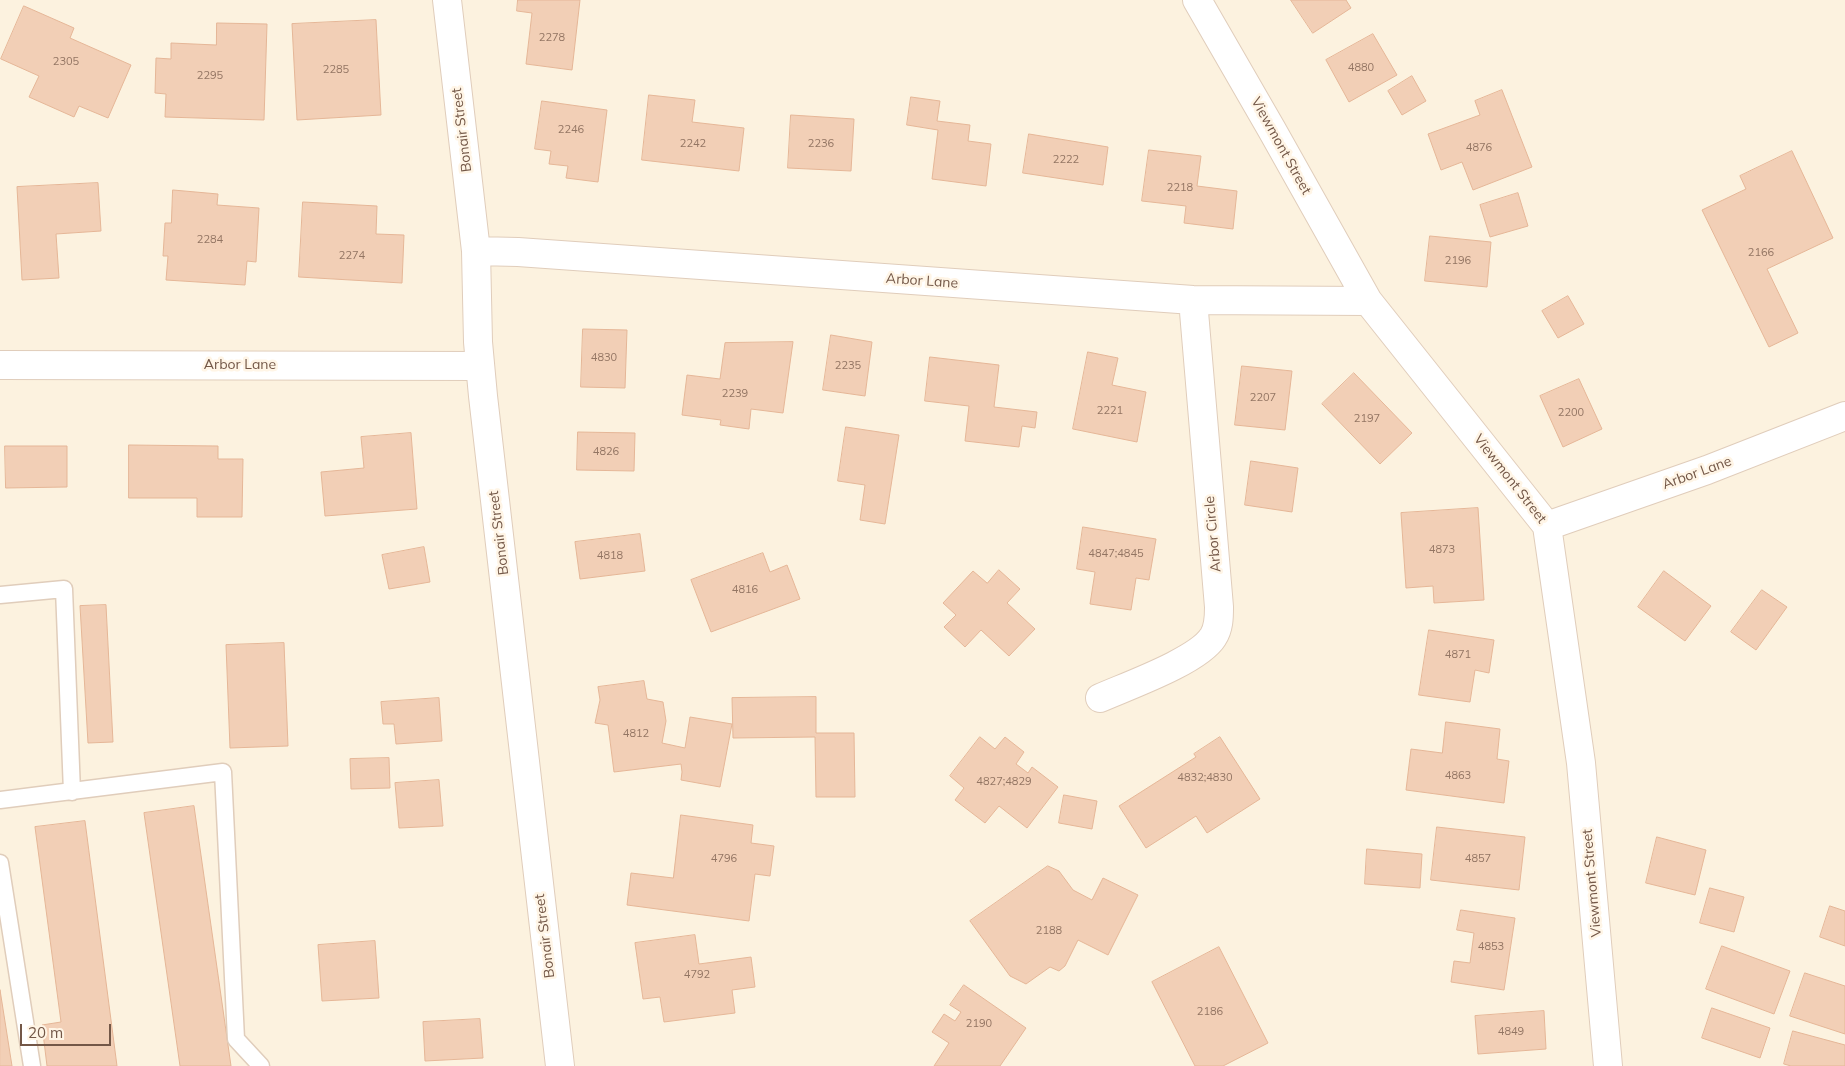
<!DOCTYPE html>
<style>
body{margin:0}
#map{position:relative;width:1845px;height:1066px;overflow:hidden;background:#fcf2df;font-family:Mulish,sans-serif}
canvas{display:block}
.scale{position:absolute;left:20px;top:1024px;width:91px;height:22px;box-sizing:border-box;border:2px solid #735747;border-top:0;padding-left:6px;font-size:15px;line-height:18px;white-space:nowrap;color:#735747;-webkit-text-stroke:4px #fff5e6;paint-order:stroke}
</style>
<div id="map">
<canvas width="1845" height="1066"></canvas>
<div class="scale">20 m</div>
</div>
<script>
const ctx = document.querySelector('canvas').getContext('2d');
ctx.lineJoin = 'round';
function fillPath(path, color) {
  ctx.fillStyle = color;
  ctx.fill(path, 'evenodd');
}
function strokePath(path, color, width, dash) {
  ctx.strokeStyle = color;
  ctx.lineWidth = width;
  ctx.lineCap = dash ? 'butt' : 'round';
  ctx.setLineDash(dash || []);
  ctx.stroke(path);
}
function label(font, color, halo, rows, align = 'center') {
  ctx.font = font + ' Mulish,sans-serif';
  ctx.lineWidth = 5;
  ctx.setLineDash([]);
  ctx.textBaseline = 'middle';
  ctx.strokeStyle = halo;
  ctx.fillStyle = color;
  for (const [text, x, y, turn = 0] of rows) {
    ctx.save();
    ctx.translate(x, y);
    ctx.rotate((+turn || 0) * Math.PI / 180);
    ctx.textAlign = isNaN(turn) ? turn : align;
    if (halo) ctx.strokeText(text, 0, 0);
    ctx.fillText(text, 0, 0);
    ctx.restore();
  }
}
const building = new Path2D(`
 M518,0H580L572,70L526,64L532,13L517,11Z
 M1291,0H1346L1351,8L1313,33Z
 M24,6L74,28L70,38L131,65L108,118L79,106L74,117L29,97L39,76L1,59Z
 M376,20L381,115L297,120L292,24Z
 M217,23L267,24L264,120L165,117L166,94L155,93L156,58L171,59V43L216,45Z
 M1373,34L1397,75L1349,102L1326,60Z
 M1412,76L1426,101L1402,115L1388,91Z
 M1502,90L1532,167L1473,190L1462,162L1441,170L1428,134L1480,115L1475,101Z
 M649,95L695,100L692,122L744,128L739,171L642,160Z
 M911,97L940,101L937,121L970,125L968,141L991,144L986,186L932,179L938,130L907,125Z
 M542,101L607,110L598,182L566,178L568,166L549,164L551,151L535,149Z
 M791,115L854,119L851,171L788,168Z
 M1029,134L1108,147L1103,185L1023,173Z
 M1149,150L1201,156L1197,186L1237,191L1233,229L1184,223L1186,206L1142,201Z
 M1792,151L1833,238L1767,269L1798,333L1769,347L1702,210L1746,189L1740,176Z
 M98,183L101,231L56,234L59,278L22,280L17,187Z
 M173,190L218,194L217,205L259,208L256,262L247,261L245,285L166,280L168,256H163L165,223H171Z
 M1518,193L1528,226L1490,237L1480,205Z
 M303,202L377,206L376,234L404,235L402,283L299,277Z
 M1430,236L1491,242L1487,287L1425,281Z
 M1568,296L1584,324L1558,338L1542,311Z
 M583,329L627,330L625,388L581,387Z
 M831,335L872,342L865,396L823,390Z
 M793,342L783,413L751,409L749,429L720,425L721,420L682,415L687,375L720,379L725,343Z
 M1088,352L1118,358L1112,385L1146,392L1137,442L1073,429Z
 M930,357L999,365L994,407L1037,412L1035,428L1022,426L1019,447L965,441L969,406L925,401Z
 M1242,366L1292,371L1285,430L1235,425Z
 M1354,373L1412,433L1380,464L1322,404Z
 M1579,379L1602,429L1563,447L1540,396Z
 M846,427L899,435L885,524L860,520L865,485L838,481Z
 M578,432L635,433L634,471L577,470Z
 M411,433L417,509L325,516L321,472L364,468L361,437Z
 M129,445L218,446V459H243L242,517H197V498H129Z
 M5,446H67V487L6,488Z
 M1251,461L1298,468L1292,512L1245,505Z
 M1478,508L1484,600L1434,603L1433,586L1406,588L1401,513Z
 M1083,527L1156,539L1149,580L1136,578L1131,610L1090,604L1095,572L1077,569Z
 M640,534L645,571L580,579L575,542Z
 M424,547L430,582L389,589L382,555Z
 M763,553L770,572L787,565L800,599L711,632L691,580Z
 M999,570L1020,589L1007,603L1035,629L1009,656L981,630L965,647L944,627L956,615L943,603L973,571L987,583Z
 M1664,571L1711,606L1685,641L1638,607Z
 M1762,590L1787,607L1756,650L1731,632Z
 M106,605L113,742L88,743L80,606Z
 M1429,630L1494,640L1489,673L1475,670L1470,702L1419,695Z
 M284,643L288,746L230,748L226,645Z
 M644,681L647,699L663,702L666,721L662,743L685,748L690,717L732,724L720,787L681,780L682,772L681,764L614,772L608,725L595,723L600,700L598,687Z
 M816,697V733H854L855,797H816L815,737L733,738L732,698Z
 M439,698L442,741L396,744L394,724H383L381,702Z
 M1446,722L1500,729L1497,759L1509,761L1504,803L1406,790L1411,749L1442,753Z
 M980,737L995,749L1005,737L1024,752L1016,764L1028,773L1032,767L1058,787L1027,828L999,806L985,823L955,800L964,788L950,776Z
 M1220,737L1260,799L1207,833L1196,816L1146,848L1119,806L1196,757L1194,754Z
 M389,758L390,788L351,789L350,759Z
 M439,780L443,826L399,828L395,783Z
 M1064,795L1097,801L1092,829L1059,823Z
 M194,806L231,1066H180L144,813Z
 M681,815L753,825L751,843L774,846L770,876L755,874L749,921L627,905L631,873L673,878Z
 M85,821L117,1066H47L42,1025L61,1022L35,827Z
 M1437,827L1525,837L1519,890L1431,880Z
 M1657,837L1706,850L1695,895L1646,883Z
 M1367,849L1422,854L1420,888L1365,884Z
 M1048,866L1059,871L1073,890L1092,900L1103,878L1138,895L1108,955L1078,940L1065,966L1059,971L1050,967L1026,984L1010,976L970,921Z
 M1710,888L1744,897L1734,932L1700,923Z
 M1830,906L1845,911V946L1820,937Z
 M1461,910L1515,918L1504,990L1451,982L1454,961L1470,963L1474,933L1457,930Z
 M695,935L699,964L751,957L755,987L732,990L735,1013L664,1022L660,997L643,999L635,943Z
 M375,941L379,998L322,1001L318,945Z
 M1722,946L1790,971L1774,1014L1706,989Z
 M1219,947L1268,1043L1223,1066H1195L1152,982Z
 M1805,973L1845,986V1034L1790,1016Z
 M964,985L1026,1028L1000,1066H934L949,1043L932,1032L944,1014L955,1021L961,1012L950,1005Z
 M0,990L12,1066H0Z
 M1712,1008L1770,1028L1760,1058L1702,1038Z
 M1544,1011L1546,1049L1478,1054L1475,1016Z
 M480,1019L483,1058L425,1061L423,1022Z
 M1793,1031L1845,1045V1066H1791L1784,1064Z`);
fillPath(building, '#f2cfb6');
strokePath(building, '#e5b697', 1);
const lane = new Path2D(`
 M0,595L64,589L72,792
 M0,800L223,772L236,1039L261,1066
 M0,863L32,1066`);
const street = new Path2D(`
 M447,0L476,251L478,342L483,396L560,1066
 M1197,0L1272,130L1368,301L1547,526L1581,763L1608,1066
 M476,251L518,252L1193,300L1368,301
 M0,365L480,366
 M1547,526L1707,470L1845,416
 M1100,698C1127,686 1198,661 1213,637C1219,628 1219,617 1219,607L1193,300`);
strokePath(lane, '#e0cdbb', 19);
strokePath(street, '#e0cdbb', 30);
strokePath(lane, '#fff', 16);
strokePath(street, '#fff', 28);
label('11px', '#937563', null, [
 ["2278",552,38],
 ["2305",66,62],
 ["4880",1361,68],
 ["2285",336,70],
 ["2295",210,76],
 ["2246",571,130],
 ["2242",693,144],
 ["2236",821,144],
 ["4876",1479,148],
 ["2222",1066,160],
 ["2218",1180,188],
 ["2284",210,240],
 ["2166",1761,253],
 ["2274",352,256],
 ["2196",1458,261],
 ["4830",604,358],
 ["2235",848,366],
 ["2239",735,394],
 ["2207",1263,398],
 ["2221",1110,411],
 ["2200",1571,413],
 ["2197",1367,419],
 ["4826",606,452],
 ["4873",1442,550],
 ["4847;4845",1116,554],
 ["4818",610,556],
 ["4816",745,590],
 ["4871",1458,655],
 ["4812",636,734],
 ["4863",1458,776],
 ["4832;4830",1205,778],
 ["4827;4829",1004,782],
 ["4796",724,859],
 ["4857",1478,859],
 ["2188",1049,931],
 ["4853",1491,947],
 ["4792",697,975],
 ["2186",1210,1012],
 ["2190",979,1024],
 ["4849",1511,1032]
]);
label('14px', '#735747', '#fff5e6', [
 ["Bonair Street",462,130,-97],
 ["Viewmont Street",1281,146,61],
 ["Arbor Lane",922,281,4],
 ["Arbor Lane",240,365],
 ["Arbor Lane",1697,473,-20],
 ["Viewmont Street",1510,479,52],
 ["Bonair Street",499,533,-97],
 ["Arbor Circle",1213,534,-95],
 ["Viewmont Street",1592,883,-95],
 ["Bonair Street",545,936,-97]
]);
</script>
